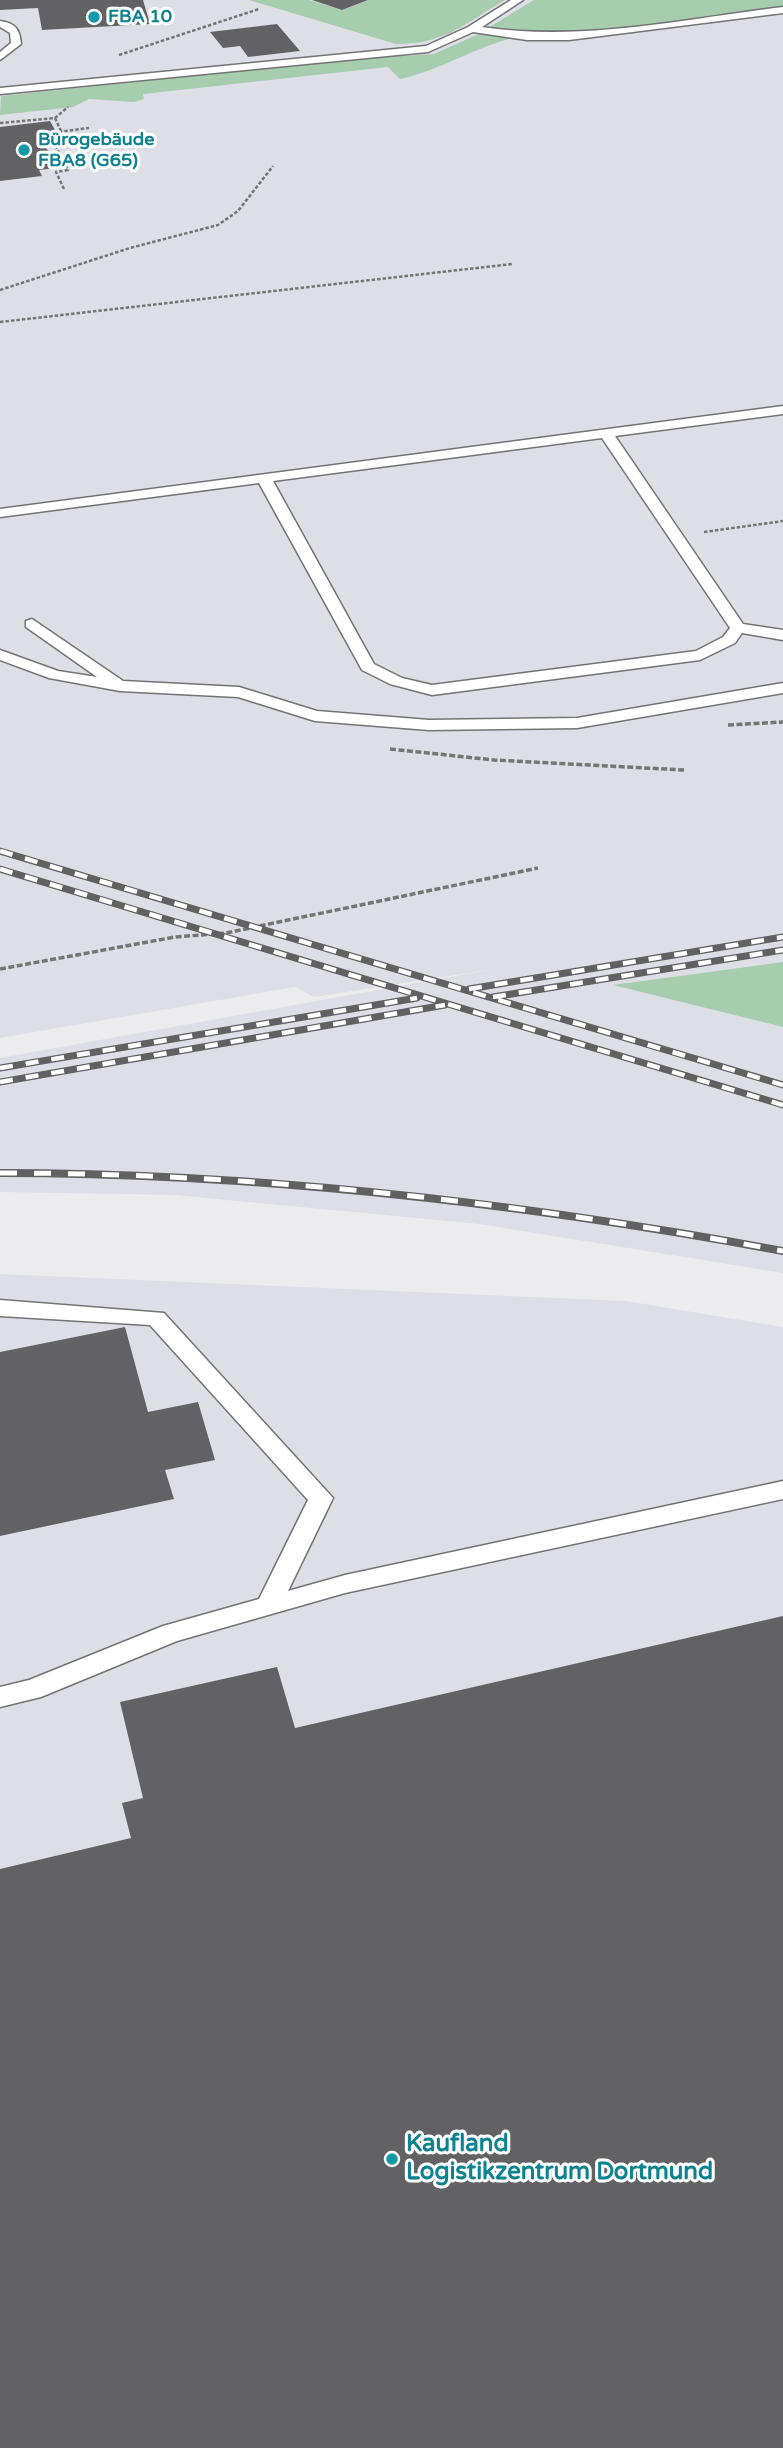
<!DOCTYPE html>
<meta charset="utf-8">
<style>
body{margin:0}
canvas{display:block;background:#ececee}
</style>
<canvas width="783" height="2448"></canvas>
<script>
const ctx = document.querySelector('canvas').getContext('2d');
ctx.lineJoin = 'round';
function fillPath(path, color) {
  ctx.fillStyle = color;
  ctx.fill(path, 'evenodd');
}
function strokePath(path, color, width, dash) {
  ctx.strokeStyle = color;
  ctx.lineWidth = width;
  ctx.lineCap = dash ? 'butt' : 'round';
  ctx.setLineDash(dash || []);
  ctx.stroke(path);
}
function label(font, color, halo, rows, align = 'center') {
  ctx.font = font + ' "Varela Round",sans-serif';
  ctx.lineWidth = 6;
  ctx.setLineDash([]);
  ctx.textBaseline = 'middle';
  ctx.strokeStyle = halo;
  ctx.fillStyle = color;
  for (const [text, x, y, turn = 0] of rows) {
    ctx.save();
    ctx.translate(x, y);
    ctx.rotate((+turn || 0) * Math.PI / 180);
    ctx.textAlign = isNaN(turn) ? turn : align;
    if (halo) ctx.strokeText(text, 0, 0);
    ctx.fillText(text, 0, 0);
    ctx.restore();
  }
}
fillPath(new Path2D(`
 M0,0H783V962L616,985L783,1027V1273L479,1224L174,1195L0,1192V1058L494,969L314,997L295,987L0,1038Z
 M0,1274L626,1301L783,1327V2448H0Z`), '#dedee7');
fillPath(new Path2D(`
 M249,0H309L342,10L369,0H505C466,23 443,45 396,44Z
 M534,0H783V7C686,19 585,42 488,28Z
 M481,33L517,37C476,46 442,70 400,79L388,67L143,94L144,99L134,102L89,99L73,107L0,115L1,96L355,59L434,54Z
 M783,962V1027L613,985Z`), '#a6cdad');
fillPath(new Path2D(`
 M0,0H143L150,24L42,30L38,8L0,10Z
 M312,0H368L342,10Z
 M277,24L300,51L248,57L240,46L223,48L210,32Z
 M50,121L55,130L38,132L57,168L39,170L42,176L0,181V127Z
 M125,1327L148,1412L198,1402L215,1460L165,1470L174,1499L0,1536V1352Z
 M783,1616V2448H0V1869L131,1838L122,1803L143,1798L120,1702L277,1667L295,1728Z`), '#626264');
const lane = new Path2D(`
 M511,0H523L482,27C582,42 683,19 783,7V13L569,40H527L473,32L428,52L0,94V88L426,46L468,27Z
 M0,21C15,23 20,29 21,44L0,60V52L11,43L10,33L0,27Z
 M783,406V414L615,436L743,624L783,630V640L742,633L735,643L700,660L432,695L390,684L362,670L259,483L0,517V509ZM602,438L730,628L723,637L696,651L432,685L402,678L374,664L273,481Z
 M32,619L123,681L239,687L317,711L429,720L577,718L783,683V693L577,728L429,730L315,721L238,697L120,691L49,678L0,660V650L58,671L97,677L26,627V621Z
 M0,1300L164,1313L333,1498L288,1591L345,1575L783,1481V1499L345,1593L177,1641L41,1697L0,1707V1687L29,1680L163,1626L259,1599L308,1500L150,1325L0,1316Z`);
strokePath(lane, '#737375', 3);
strokePath(new Path2D(`
 M119,55L259,9
 M55,118L61,131
 M0,123L55,118L68,107
 M64,189L56,172L68,170L49,133L89,128
 M0,290L130,248L218,225L238,211L273,166
 M0,322L512,264
 M704,532L783,521`), '#757576', 2.5, [3.5, 2]);
strokePath(new Path2D(`
 M728,725L783,722
 M390,749L494,760L684,770
 M0,969L175,937L226,933L538,868`), '#757576', 3.5, [6, 2.5]);
fillPath(lane, '#fff');
const railFar1 = new Path2D(`
 M0,851L783,1085
 M0,869L783,1105
 M469,989L783,937
 M493,997L783,950
 M0,1068L417,998
 M0,1082L445,1005`);
const rail = new Path2D(`
 M0,1173C264,1173 523,1203 783,1251`);
strokePath(railFar1, '#616162', 7);
strokePath(rail, '#616162', 8);
strokePath(railFar1, '#fff', 4.5, [13]);
strokePath(rail, '#fff', 5, [17]);
for (const [x, y, r, color] of [
 [94,17,7,"#0f9aa8"],
 [24,150,7,"#0f9aa8"],
 [392,2159,7,"#0f9aa8"]
]) {
  const dot = new Path2D();
  dot.arc(x, y, r, 0, 2 * Math.PI);
  ctx.fillStyle = color;
  ctx.fill(dot);
  strokePath(dot, '#fff', 2.5);
}
label('bold 18px', '#0d838f', '#fff', [
 ["FBA 10",108,17],
 ["Bürogebäude",38,140],
 ["FBA8 (G65)",38,161]
], 'left');
label('bold 24px', '#0d838f', '#fff', [
 ["Kaufland",406,2145],
 ["Logistikzentrum Dortmund",406,2173]
], 'left');
</script>
